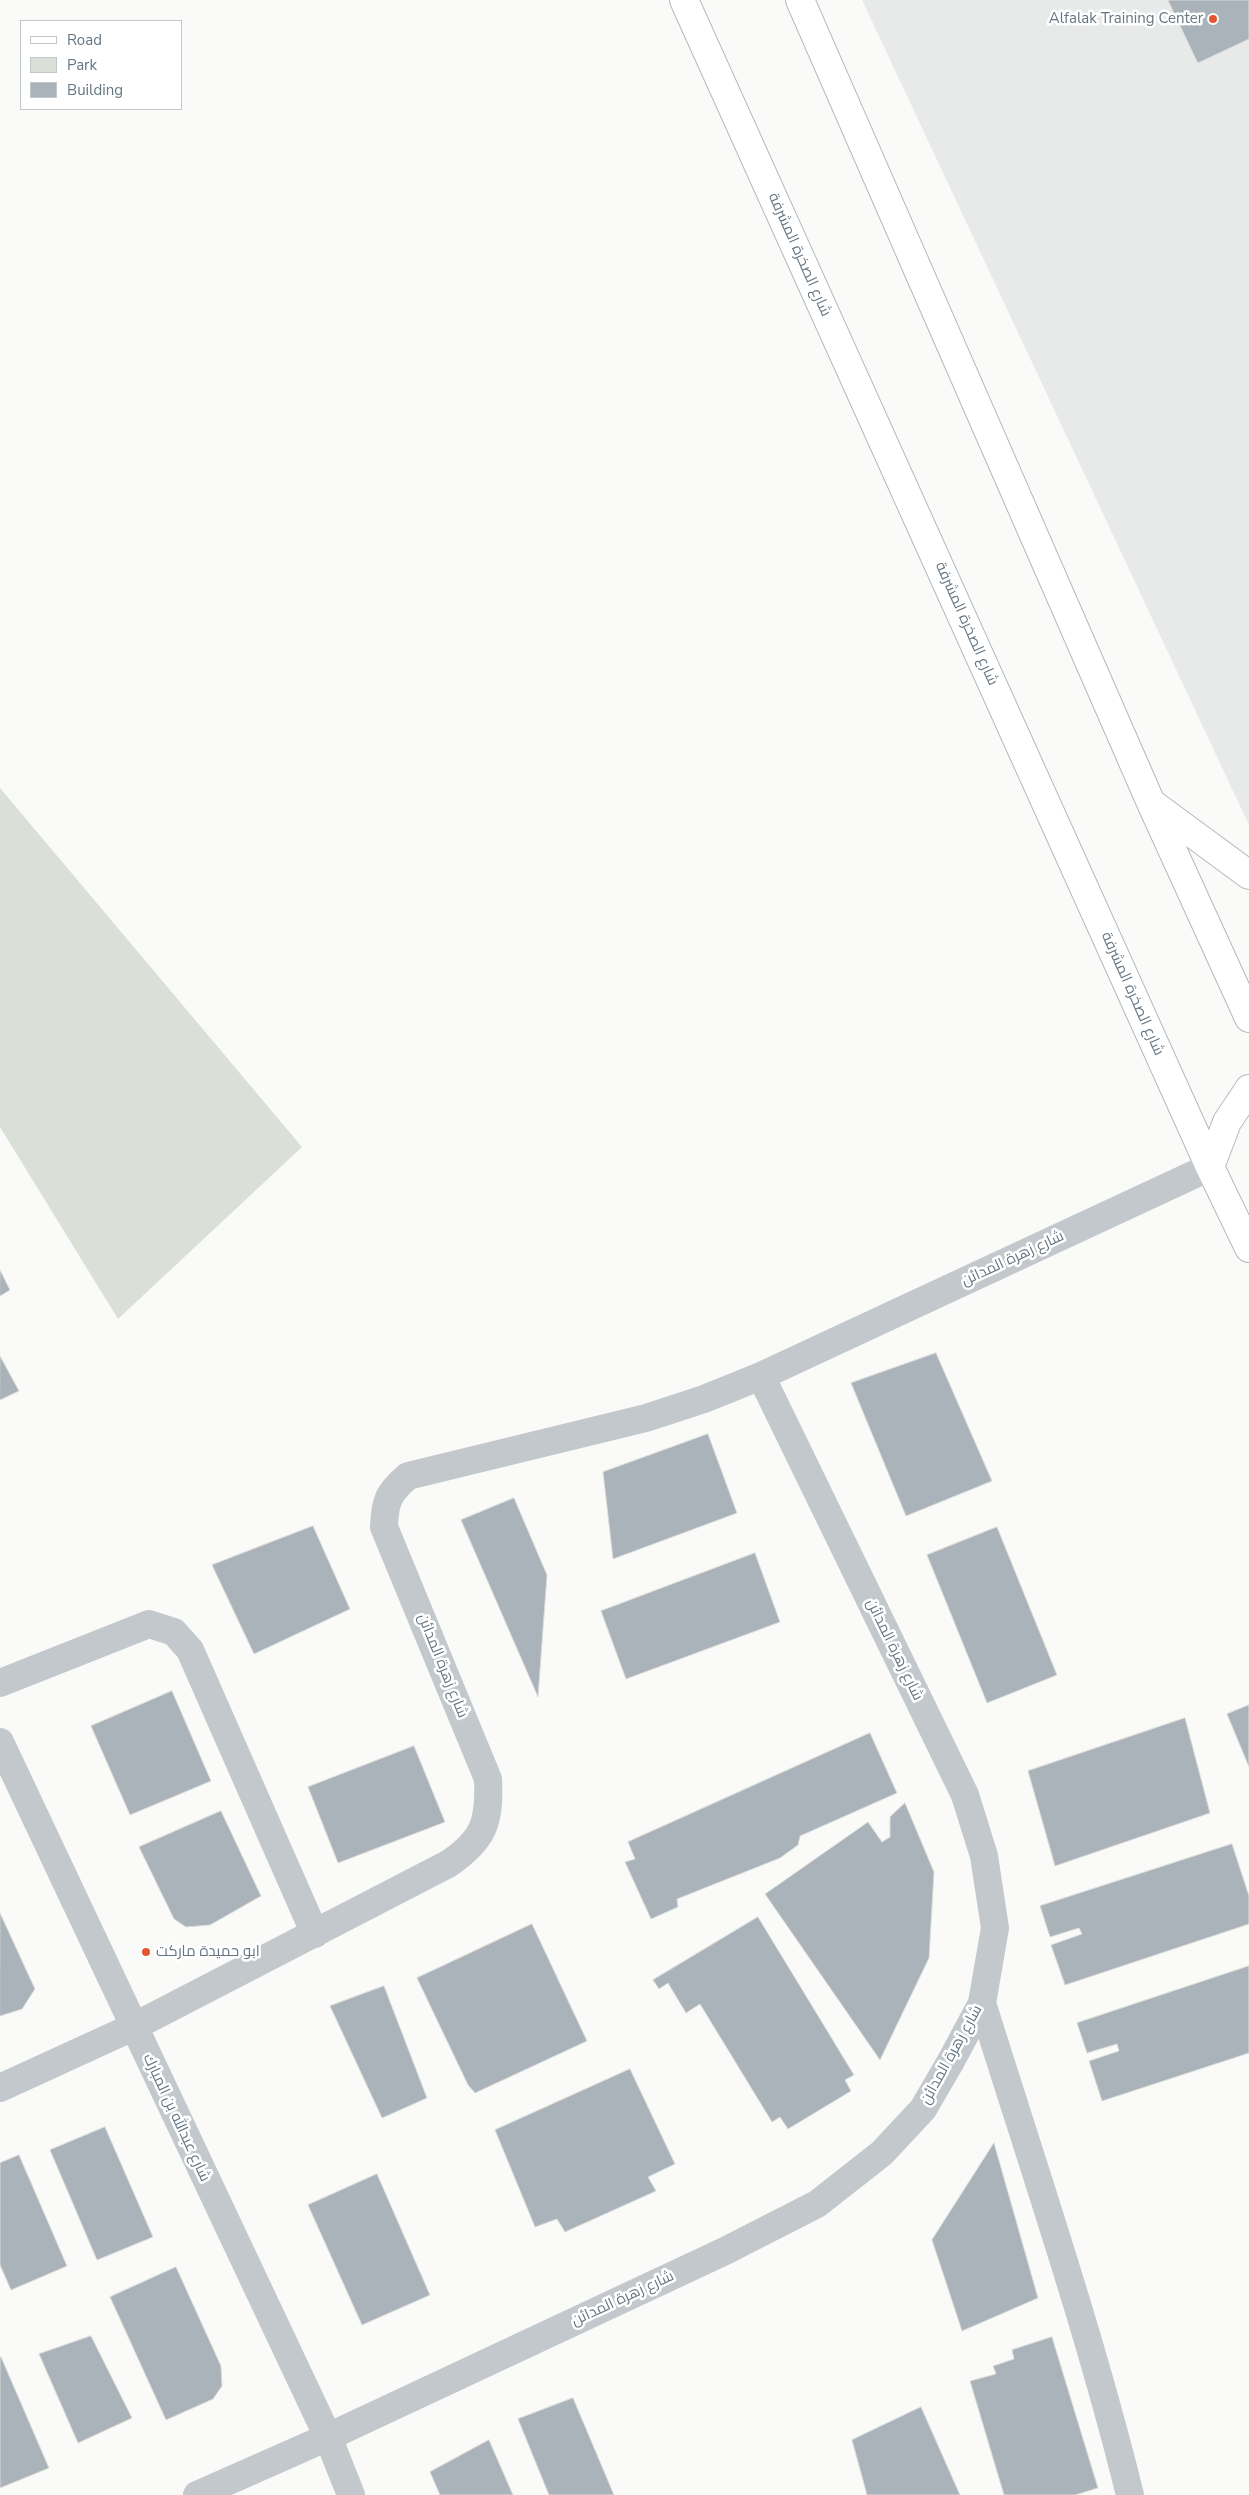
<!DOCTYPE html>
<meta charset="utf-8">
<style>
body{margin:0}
#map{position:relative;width:1249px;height:2495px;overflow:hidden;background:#fafaf8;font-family:"Nunito Sans",sans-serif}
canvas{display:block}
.legend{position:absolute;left:20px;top:20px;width:162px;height:90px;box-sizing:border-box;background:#fff;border:1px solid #c1c8cd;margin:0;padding:6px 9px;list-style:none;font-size:15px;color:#657683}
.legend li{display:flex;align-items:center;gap:10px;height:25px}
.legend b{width:25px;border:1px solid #c1c8cd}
</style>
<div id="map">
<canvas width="1249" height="2495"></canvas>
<ul class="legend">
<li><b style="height:6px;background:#fff"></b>Road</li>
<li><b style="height:14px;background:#dadfd7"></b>Park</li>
<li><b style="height:14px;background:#aab3b9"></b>Building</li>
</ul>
</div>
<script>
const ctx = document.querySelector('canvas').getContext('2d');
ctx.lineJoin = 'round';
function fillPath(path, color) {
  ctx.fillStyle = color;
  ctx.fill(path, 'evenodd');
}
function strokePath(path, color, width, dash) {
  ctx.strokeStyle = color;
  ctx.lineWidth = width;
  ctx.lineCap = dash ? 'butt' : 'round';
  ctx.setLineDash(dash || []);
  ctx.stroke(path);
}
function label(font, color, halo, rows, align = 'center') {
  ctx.font = font + ' "Nunito Sans",Cairo,sans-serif';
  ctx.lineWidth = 5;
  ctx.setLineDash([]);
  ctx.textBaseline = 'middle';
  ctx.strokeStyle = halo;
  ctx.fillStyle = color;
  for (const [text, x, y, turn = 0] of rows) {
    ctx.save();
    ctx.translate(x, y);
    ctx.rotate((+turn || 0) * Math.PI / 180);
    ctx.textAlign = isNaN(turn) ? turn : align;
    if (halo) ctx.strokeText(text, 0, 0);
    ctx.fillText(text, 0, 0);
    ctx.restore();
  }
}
fillPath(new Path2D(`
 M862,0H1249V825Z`), '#e8e9e9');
fillPath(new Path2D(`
 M0,788L302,1147L118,1319L0,1127Z`), '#dadfd7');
const building = new Path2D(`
 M1168,0H1249V39L1198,63Z
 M0,1270L10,1290L0,1296Z
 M936,1353L992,1481L906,1516L851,1383Z
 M0,1356L19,1391L0,1400Z
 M708,1434L737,1513L613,1559L603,1472Z
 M514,1498L547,1575L538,1697L461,1520Z
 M313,1526L350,1609L254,1654L212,1565Z
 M997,1527L1057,1675L987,1703L927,1555Z
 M755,1553L780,1622L626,1679L601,1611Z
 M172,1691L211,1781L130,1815L91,1726Z
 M1249,1705V1767L1227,1714Z
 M1185,1718L1210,1813L1055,1866L1028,1771Z
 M870,1733L897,1793L800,1836L798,1845L780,1858L677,1899L678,1907L651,1919L625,1862L635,1859L628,1842Z
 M414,1746L445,1822L338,1863L308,1787Z
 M905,1803L934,1872L929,1958L880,2060L765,1894L868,1822L882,1842L890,1837V1817Z
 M221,1811L261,1896L210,1925L186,1927L174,1919L139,1847Z
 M1232,1844L1249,1896V1924L1065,1985L1051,1945L1082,1934L1079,1928L1050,1937L1040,1906Z
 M0,1913L35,1989L22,2009L0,2016Z
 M758,1917L854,2075L845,2080L851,2091L788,2129L780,2117L772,2122L700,2004L686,2013L668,1983L659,1989L653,1980Z
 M532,1924L587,2041L475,2093L468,2085L417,1978Z
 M1249,1966V2053L1102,2101L1089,2061L1119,2051L1117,2044L1087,2053L1077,2023Z
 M384,1986L427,2098L382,2118L330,2006Z
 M630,2069L675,2164L648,2177L656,2191L565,2232L557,2219L535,2227L495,2130Z
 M105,2127L153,2237L97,2260L50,2150Z
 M994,2143L1038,2298L962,2331L932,2240Z
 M19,2155L67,2266L11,2290L0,2265V2163Z
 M377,2174L430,2295L362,2325L308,2205Z
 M176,2267L221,2366L222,2386L213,2399L166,2420L110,2297Z
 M91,2336L132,2418L78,2443L39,2354Z
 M1052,2337L1098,2488L1075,2495H1004L970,2381L996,2374L993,2366L1014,2359L1012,2350Z
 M1,2357L49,2468L0,2488V2358Z
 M573,2398L614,2495H549L518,2419Z
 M921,2407L960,2495H867L852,2440Z
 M489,2440L513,2495H440L430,2472Z`);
fillPath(building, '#aab3b9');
strokePath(building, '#dcdcda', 1);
const secondary = new Path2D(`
 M684,0L1210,1167L1249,1248
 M800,0L1151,803L1249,1018
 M1154,805L1249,875
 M1210,1167L1227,1122L1249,1089`);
strokePath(secondary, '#b3babf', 30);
strokePath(new Path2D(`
 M0,1683L149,1624L174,1632L190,1650L315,1934
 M0,1742L328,2437L351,2495
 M982,2003C1033,2166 1089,2329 1130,2495
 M0,2088L133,2027L448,1864C484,1840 490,1822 488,1779L384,1527C385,1501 388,1493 408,1476L646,1418L704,1399L761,1376L1210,1167
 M197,2495L328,2437L725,2251L817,2204L882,2153L923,2109L951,2061L982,2003L995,1928L984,1856L965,1795L761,1376`), '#c3c8cc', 28);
strokePath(secondary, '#fff', 28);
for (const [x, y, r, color] of [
 [1213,19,5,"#e4572e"],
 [146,1952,5,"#e4572e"]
]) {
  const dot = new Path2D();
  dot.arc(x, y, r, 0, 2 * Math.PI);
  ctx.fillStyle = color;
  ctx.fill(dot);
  strokePath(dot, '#fff', 2);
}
label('15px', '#657683', '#fff', [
 ["Alfalak Training Center",1203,19],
 ["ابو حميدة ماركت",156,1952,"left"]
], 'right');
label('15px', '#657683', '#fff', [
 ["شارع الصخرة المشرفة",799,255,66],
 ["شارع الصخرة المشرفة",966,624,66],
 ["شارع الصخرة المشرفة",1132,994,66],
 ["شارع زهرة المدائن",1013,1259,-25],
 ["شارع زهرة المدائن",894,1650,64],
 ["شارع زهرة المدائن",442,1666,68],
 ["شارع زهرة المدائن",952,2055,-61],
 ["شارع عبدالله بن المبارك",176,2118,65],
 ["شارع زهرة المدائن",623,2299,-25]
]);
</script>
